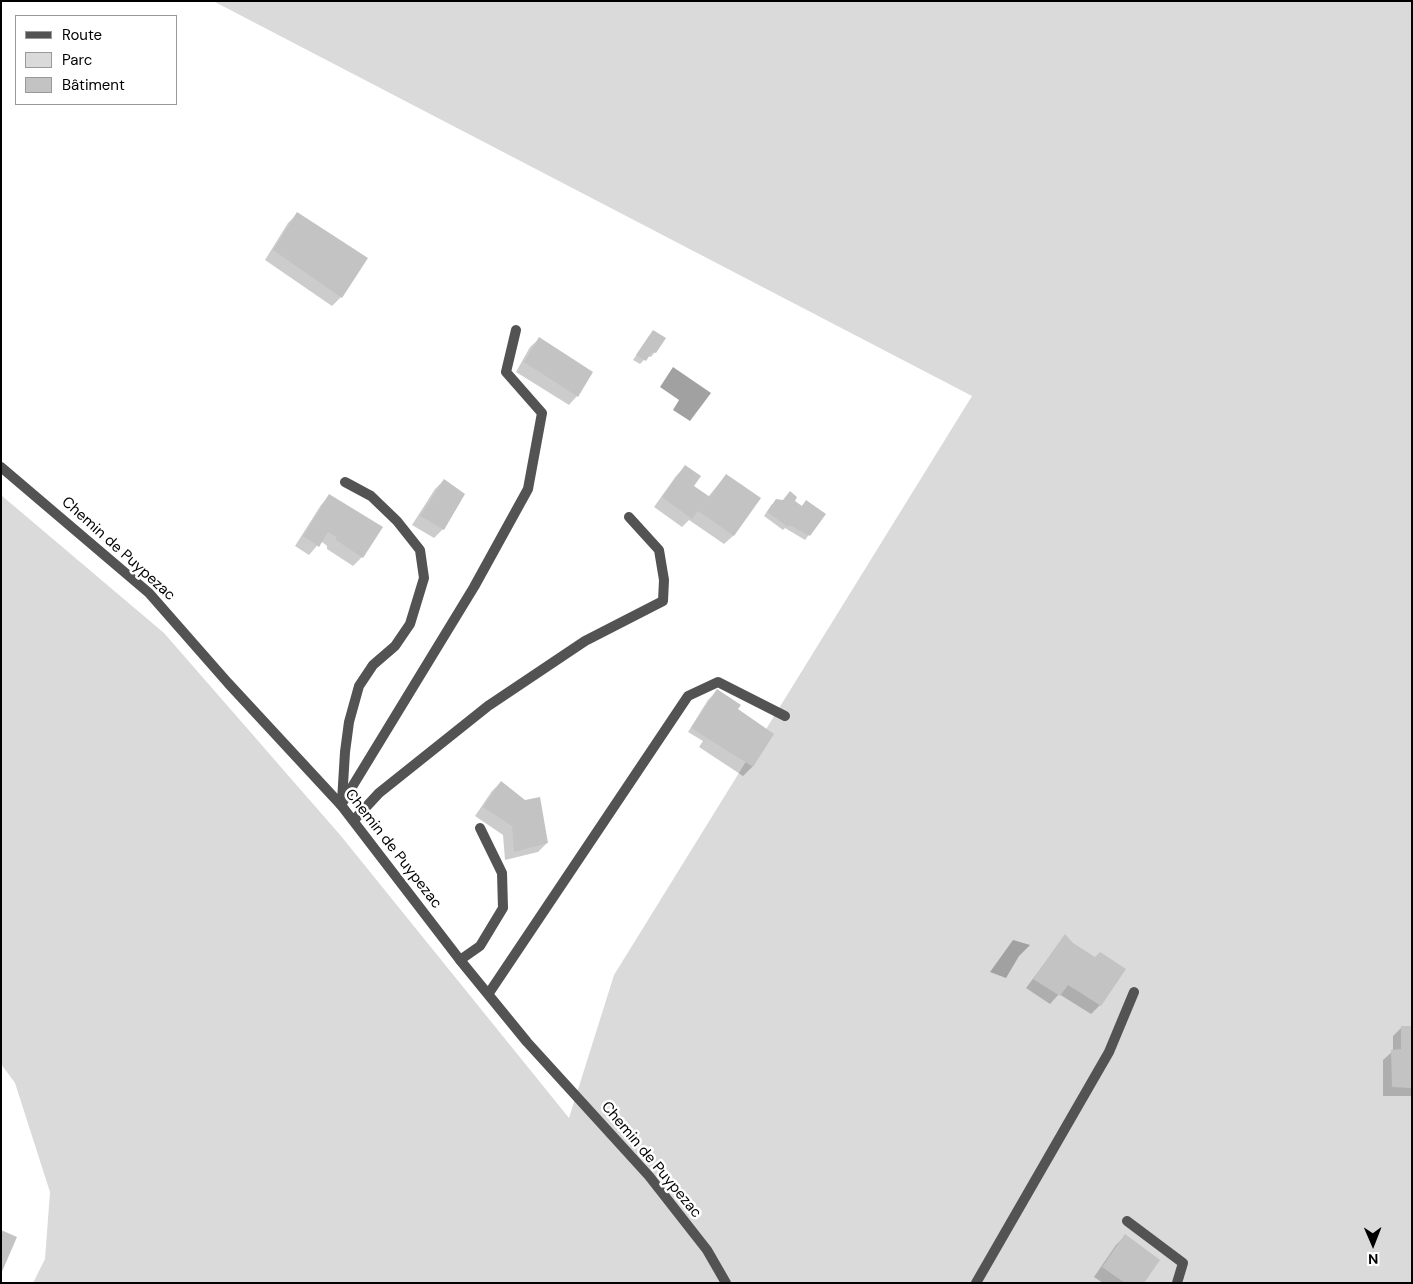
<!DOCTYPE html>
<meta charset="utf-8">
<style>
body{margin:0}
#map{position:relative;width:1413px;height:1284px;overflow:hidden;background:#fff;font-family:"DM Sans",sans-serif}
canvas{display:block}
.frame{position:absolute;inset:0;border:2px solid #000;pointer-events:none}
.legend{position:absolute;left:15px;top:15px;width:162px;height:90px;box-sizing:border-box;background:#fff;border:1px solid #999;margin:0;padding:6px 9px;list-style:none;font-size:15px;color:#000}
.legend li{display:flex;align-items:center;gap:10px;height:25px}
.legend b{width:25px;border:1px solid #999}
.north{position:absolute;left:1348px;top:1219px;width:50px;height:50px;-webkit-text-stroke:4px #fff;paint-order:stroke;rotate:179deg;font-size:14px;font-weight:700;line-height:20px;text-align:center;color:#000}
.north::after{content:'';display:block;margin:auto;width:18px;height:22px;background:#000;clip-path:polygon(50% 0,100% 100%,50% 72%,0 100%)}
</style>
<div id="map">
<canvas width="1413" height="1284"></canvas>
<div class="frame"></div>
<ul class="legend">
<li><b style="height:6px;background:#535353"></b>Route</li>
<li><b style="height:14px;background:#dadada"></b>Parc</li>
<li><b style="height:14px;background:#c3c3c3"></b>Bâtiment</li>
</ul>
<div class="north">N</div>
</div>
<script>
const ctx = document.querySelector('canvas').getContext('2d');
ctx.lineJoin = 'round';
function fillPath(path, color) {
  ctx.fillStyle = color;
  ctx.fill(path, 'evenodd');
}
function strokePath(path, color, width, dash) {
  ctx.strokeStyle = color;
  ctx.lineWidth = width;
  ctx.lineCap = dash ? 'butt' : 'round';
  ctx.setLineDash(dash || []);
  ctx.stroke(path);
}
function label(font, color, halo, rows, align = 'center') {
  ctx.font = font + ' "DM Sans",sans-serif';
  ctx.lineWidth = 5;
  ctx.setLineDash([]);
  ctx.textBaseline = 'middle';
  ctx.strokeStyle = halo;
  ctx.fillStyle = color;
  for (const [text, x, y, turn = 0] of rows) {
    ctx.save();
    ctx.translate(x, y);
    ctx.rotate((+turn || 0) * Math.PI / 180);
    ctx.textAlign = isNaN(turn) ? turn : align;
    if (halo) ctx.strokeText(text, 0, 0);
    ctx.fillText(text, 0, 0);
    ctx.restore();
  }
}
fillPath(new Path2D(`
 M213,1H1412V1283H33L45,1259L50,1192L15,1083L1,1064V495L164,633L341,836L569,1118L614,975L972,396Z`), '#dadada');
fillPath(new Path2D(`
 M673,367L711,393L690,421L673,410L679,400L660,387Z
 M1013,940L1030,945L1019,956L1006,978L990,972Z`), '#a1a1a1');
fillPath(new Path2D(`
 M297,214L366,259L341,297L332,306L265,260L288,223Z
 M649,336L655,352L651,357L648,356L640,364L633,360Z
 M539,339L577,396L569,405L516,372L530,347Z
 M685,467L693,486L708,497L726,475L759,498L733,536L724,544L689,520L682,527L654,507L676,476Z
 M444,480L443,529L434,538L412,525L435,489Z
 M329,496L362,557L353,566L327,549V546L321,541L309,555L295,546L321,505Z
 M793,502L801,507L806,502L824,514L805,540L785,528L783,530L764,516L772,504Z
 M717,691L733,715L773,734L752,767L743,776L699,747L703,741L688,732L708,700Z
 M501,782L547,843L538,852L505,860L503,835L475,816L492,791Z
 M1065,936L1072,944L1100,1005L1091,1014L1059,994L1050,1004L1026,988Z
 M1402,1027H1412V1096H1383V1060L1393,1051V1036Z
 M1125,1236L1143,1283H1103L1094,1277L1116,1245Z`), '#0003');
fillPath(new Path2D(`
 M297,212L368,258L342,298L273,250Z
 M653,330L666,338L656,353L652,352L646,361L636,355Z
 M539,337L593,372L578,397L524,362Z
 M685,465L701,476L694,486L710,497L726,474L761,498L734,536L698,511L692,519L662,497Z
 M444,479L465,494L444,530L420,516Z
 M790,491L797,497L795,501L802,506L806,500L826,514L810,536L789,525L788,527L767,512L776,499L783,500Z
 M329,494L383,527L363,558L336,540V537L328,532L319,547L303,536Z
 M717,689L741,705L738,709L774,734L753,767L691,728Z
 M501,781L525,800L540,797L548,843L514,852L512,826L483,807Z
 M1065,934L1073,943L1095,957L1100,952L1126,969L1101,1006L1068,985L1060,996L1033,979Z
 M1401,1026H1412V1088L1392,1087L1391,1050L1401,1049Z
 M1,1230L17,1237L1,1274Z
 M1125,1234L1160,1260L1144,1283H1125L1102,1267Z`), '#c3c3c3');
strokePath(new Path2D(`
 M342,801L345,752L349,722L359,686L373,665L395,646L410,624L424,578L420,550L397,521L371,496L345,482
 M341,805L474,587L528,489L542,413L506,372L516,330
 M354,820L379,793L488,706L585,641L663,601L664,580L659,550L629,517
 M460,960L480,946L503,908L502,873L480,828
 M489,993L688,696L718,682L785,716
 M1127,1221L1183,1263L1177,1283
 M976,1283L1109,1052L1134,992`), '#535353', 10);
strokePath(new Path2D(`
 M1,467L149,593L228,683L341,805L460,960L527,1042L649,1176L707,1250L726,1283`), '#535353', 10);
label('15px', '#000', '#fff', [
 ["Chemin de Puypezac",118,549,42],
 ["Chemin de Puypezac",393,849,52],
 ["Chemin de Puypezac",651,1160,50]
]);
</script>
